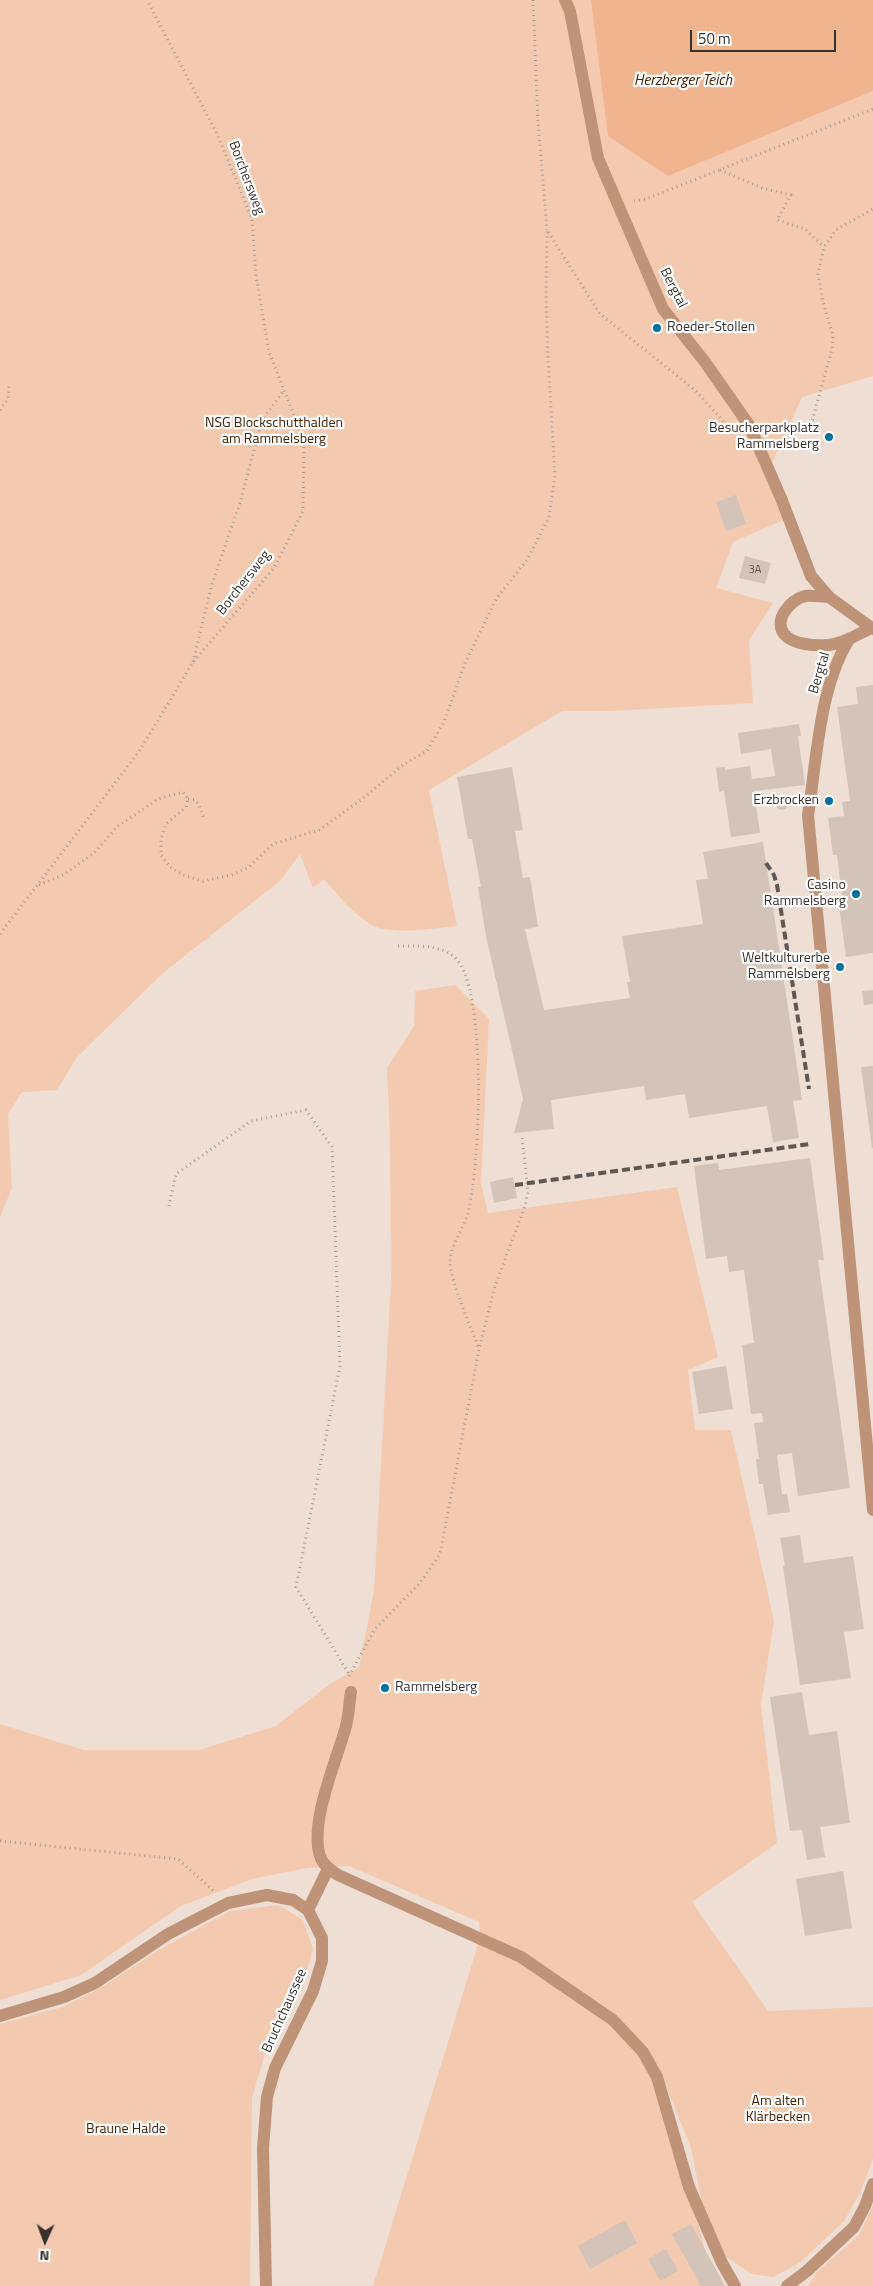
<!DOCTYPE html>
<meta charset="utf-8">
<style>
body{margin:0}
#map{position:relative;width:873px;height:2286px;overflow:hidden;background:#eeded4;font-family:"Titillium Web",sans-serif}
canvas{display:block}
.north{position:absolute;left:20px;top:2216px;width:50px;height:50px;-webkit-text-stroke:4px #fff;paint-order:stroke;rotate:182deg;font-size:14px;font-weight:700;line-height:20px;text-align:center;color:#38322e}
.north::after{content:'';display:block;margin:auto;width:18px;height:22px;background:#38322e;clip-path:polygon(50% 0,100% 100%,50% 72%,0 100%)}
.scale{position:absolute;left:690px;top:30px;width:146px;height:22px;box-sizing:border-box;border:2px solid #38322e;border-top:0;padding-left:6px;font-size:15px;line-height:18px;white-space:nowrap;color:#38322e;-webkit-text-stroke:4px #fff;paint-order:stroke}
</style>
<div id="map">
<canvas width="873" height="2286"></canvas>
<div class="north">N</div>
<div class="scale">50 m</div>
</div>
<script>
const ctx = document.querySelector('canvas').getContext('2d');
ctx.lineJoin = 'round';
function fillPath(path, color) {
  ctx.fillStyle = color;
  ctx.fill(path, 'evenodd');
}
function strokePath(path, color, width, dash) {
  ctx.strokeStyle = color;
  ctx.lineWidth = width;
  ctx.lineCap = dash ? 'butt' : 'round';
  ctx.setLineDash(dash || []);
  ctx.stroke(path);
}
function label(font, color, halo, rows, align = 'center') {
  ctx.font = font + ' "Titillium Web",sans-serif';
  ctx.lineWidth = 4.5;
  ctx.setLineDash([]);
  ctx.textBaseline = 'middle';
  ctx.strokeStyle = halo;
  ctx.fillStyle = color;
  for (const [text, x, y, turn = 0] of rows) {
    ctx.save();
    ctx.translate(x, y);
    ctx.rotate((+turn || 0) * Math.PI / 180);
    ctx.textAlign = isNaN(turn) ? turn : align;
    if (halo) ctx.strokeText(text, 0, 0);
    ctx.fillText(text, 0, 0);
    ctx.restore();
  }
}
fillPath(new Path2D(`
 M0,0H591L668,176L873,91V376L802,397L769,470L790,517L733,542L716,588L773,603L749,640L753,703L612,711H562L429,790L457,926C434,928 393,936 372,925C353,914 339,896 324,879L313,888L300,854L280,881L163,973L77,1057L57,1090L22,1092L8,1114L12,1188L0,1217Z
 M455,985L489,1019L481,1184L488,1213L677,1187L718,1357L688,1370L695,1430H731L774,1621L761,1704L777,1843L692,1902L768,2011L873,2007V2159L860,2193L844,2221L801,2262L773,2277L752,2274L726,2257L704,2212L691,2148L657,2063L714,2286H373L480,1938L479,1922L349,1866L307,1868L252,1879L181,1906L81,1975L0,2000V1724L84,1750H199L276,1726L327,1686L359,1667L374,1590L391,1282L390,1136L387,1068L414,1026L415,991Z
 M278,1905L303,1920L313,1949L303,1983L268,2043L252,2098L250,2286H0V2024L63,2007L102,1987L159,1950L230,1911Z
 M873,2205V2286H808L817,2272L859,2235Z`), '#f3cab0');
fillPath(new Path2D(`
 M591,0H873V91L668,176L608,136Z`), '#f0b48e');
fillPath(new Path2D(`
 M736,495L746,524L726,531L716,502Z
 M745,556L771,563L765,584L739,578Z
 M873,685V953L846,957L839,906L843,905L837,855H833L828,818L844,816L842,802L850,801L837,707L858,704L856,687Z
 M799,724L801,736H798L805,785L754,791L760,833L731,837L724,791L719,792L716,768L725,767V770L750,766L752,779L775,776L771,749L741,754L738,733Z
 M512,767L523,830L515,831L516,838L523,878L530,877L538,927L525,929L544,1010L630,998L627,982H630L622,936L703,924L696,880L708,879L703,852L763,842L802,1100L793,1101L799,1138L773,1142L767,1106L689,1118L685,1094L646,1100L644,1086L551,1100L554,1129L514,1133L523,1099L486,936L478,887H481L472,839H468L457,777Z
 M776 804a6 6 0 1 1 12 0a6 6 0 1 1-12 0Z
 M873,990V1004L864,1005L862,991Z
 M873,1066V1148H872L861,1067Z
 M810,1158L824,1260H818L850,1488L798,1496L792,1453L777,1455L782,1494H787L790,1512L768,1515L763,1484H759L756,1459H759L754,1423L763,1422L762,1413L751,1414L742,1345L754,1343L744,1270L729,1272L727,1256L706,1259L694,1166L718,1163L719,1170Z
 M513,1177L517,1198L494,1203L490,1182Z
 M726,1366L733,1409L699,1414L692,1372Z
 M800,1535L804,1563L853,1556L864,1629L844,1632L851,1678L800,1685L783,1566H785L780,1538Z
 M802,1692L809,1735L837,1731L850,1823L820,1827L825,1857L807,1860L802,1830L790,1831L770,1697Z
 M843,1871L852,1928L805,1936L796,1879Z
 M625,2220L637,2243L590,2269L578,2246Z
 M691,2224L725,2286H701L672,2234Z
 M666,2249L678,2271L660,2281L648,2259Z`), '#d3c3b9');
strokePath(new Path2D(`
 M533,0L538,122L547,230
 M720,170L762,188L791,195L777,220L805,229L824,247
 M634,201L646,199L873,109
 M0,410L8,399L9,386
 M811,425L832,349L833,335L824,306L818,274L824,247L836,230L873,209
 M193,662L212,584L240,503L262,420L284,390
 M188,799L195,800L199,805L204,819
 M39,885L63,875L94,853L118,826L158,799L183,792L188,799L186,807L166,824L161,838V855L170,867L183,875L203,881L232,875L249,867L273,844L319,830L361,800L404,764L427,751L444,722L465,663L496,599L527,560L549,517L555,476L548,358L546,293L547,230L600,314L696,391L733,432
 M0,934L140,750L193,662L274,568L303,511L304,441L269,352L256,276L252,219L218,136L147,0
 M398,946C417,946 437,944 453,956C489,982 480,1174 467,1216C462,1231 450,1246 450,1262C450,1281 472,1329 479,1349
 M169,1206L176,1174L251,1121L306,1110L332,1147L340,1366L296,1587L349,1674
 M349,1676L375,1629L420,1583L440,1554L479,1349L495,1286L525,1206L528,1191L522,1137
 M0,1841L178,1859L216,1893`), '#a89c94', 3, [1, 4]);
strokePath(new Path2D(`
 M565,0L570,11L598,158L663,309L705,362L749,425L781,498L811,576L829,597L873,629
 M829,597C822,597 812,595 805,596C791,600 773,619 784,634C793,645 816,646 828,645C843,644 858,634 871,628
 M850,638C819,686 817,759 808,815L873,1510
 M351,1692C349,1703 349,1715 346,1726C337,1760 309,1822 320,1856C323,1865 330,1870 338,1875L521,1957L613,2020L643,2052L657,2077L689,2187L722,2263L735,2286
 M308,1910L328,1869
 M0,2016L64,1997L95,1983L168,1934L228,1903L267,1895L293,1900L308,1910L322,1938V1961L313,1991L275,2068L267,2097L263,2148L266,2286
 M787,2286L807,2271L854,2227L865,2206L873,2184`), '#bf9377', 12);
strokePath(new Path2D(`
 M766,863L774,875L777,885L809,1089
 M515,1185L810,1144`), '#5f5752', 4, [8, 4]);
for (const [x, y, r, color] of [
 [657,328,5,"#00719c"],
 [829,437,5,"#00719c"],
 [829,801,5,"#00719c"],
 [856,894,5,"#00719c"],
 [840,967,5,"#00719c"],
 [385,1688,5,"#00719c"]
]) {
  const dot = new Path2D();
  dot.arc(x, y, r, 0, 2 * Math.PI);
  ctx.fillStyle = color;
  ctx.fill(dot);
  strokePath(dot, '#fff', 2);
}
label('11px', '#5f5651', null, [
 ["3A",755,570]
]);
label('14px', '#38322e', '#fff', [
 ["Borchersweg",246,178,69],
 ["Bergtal",673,288,63],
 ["Borchersweg",244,583,-52],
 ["Bergtal",820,673,-73],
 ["Bruchchaussee",285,2011,-66]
]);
label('14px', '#38322e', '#fff', [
 ["Roeder-Stollen",667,328,"left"],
 ["Besucherparkplatz",819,429],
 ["Rammelsberg",819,445],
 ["Erzbrocken",819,801],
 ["Casino",846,886],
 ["Rammelsberg",846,902],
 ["Weltkulturerbe",830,959],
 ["Rammelsberg",830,975],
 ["Rammelsberg",395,1688,"left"]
], 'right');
label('14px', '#462002', '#fff', [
 ["NSG Blockschutthalden",274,424],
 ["am Rammelsberg",274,440],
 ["Am alten",778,2102],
 ["Klärbecken",778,2118],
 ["Braune Halde",126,2130]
]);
label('italic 15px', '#462103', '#fff', [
 ["Herzberger Teich",683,81]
]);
</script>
